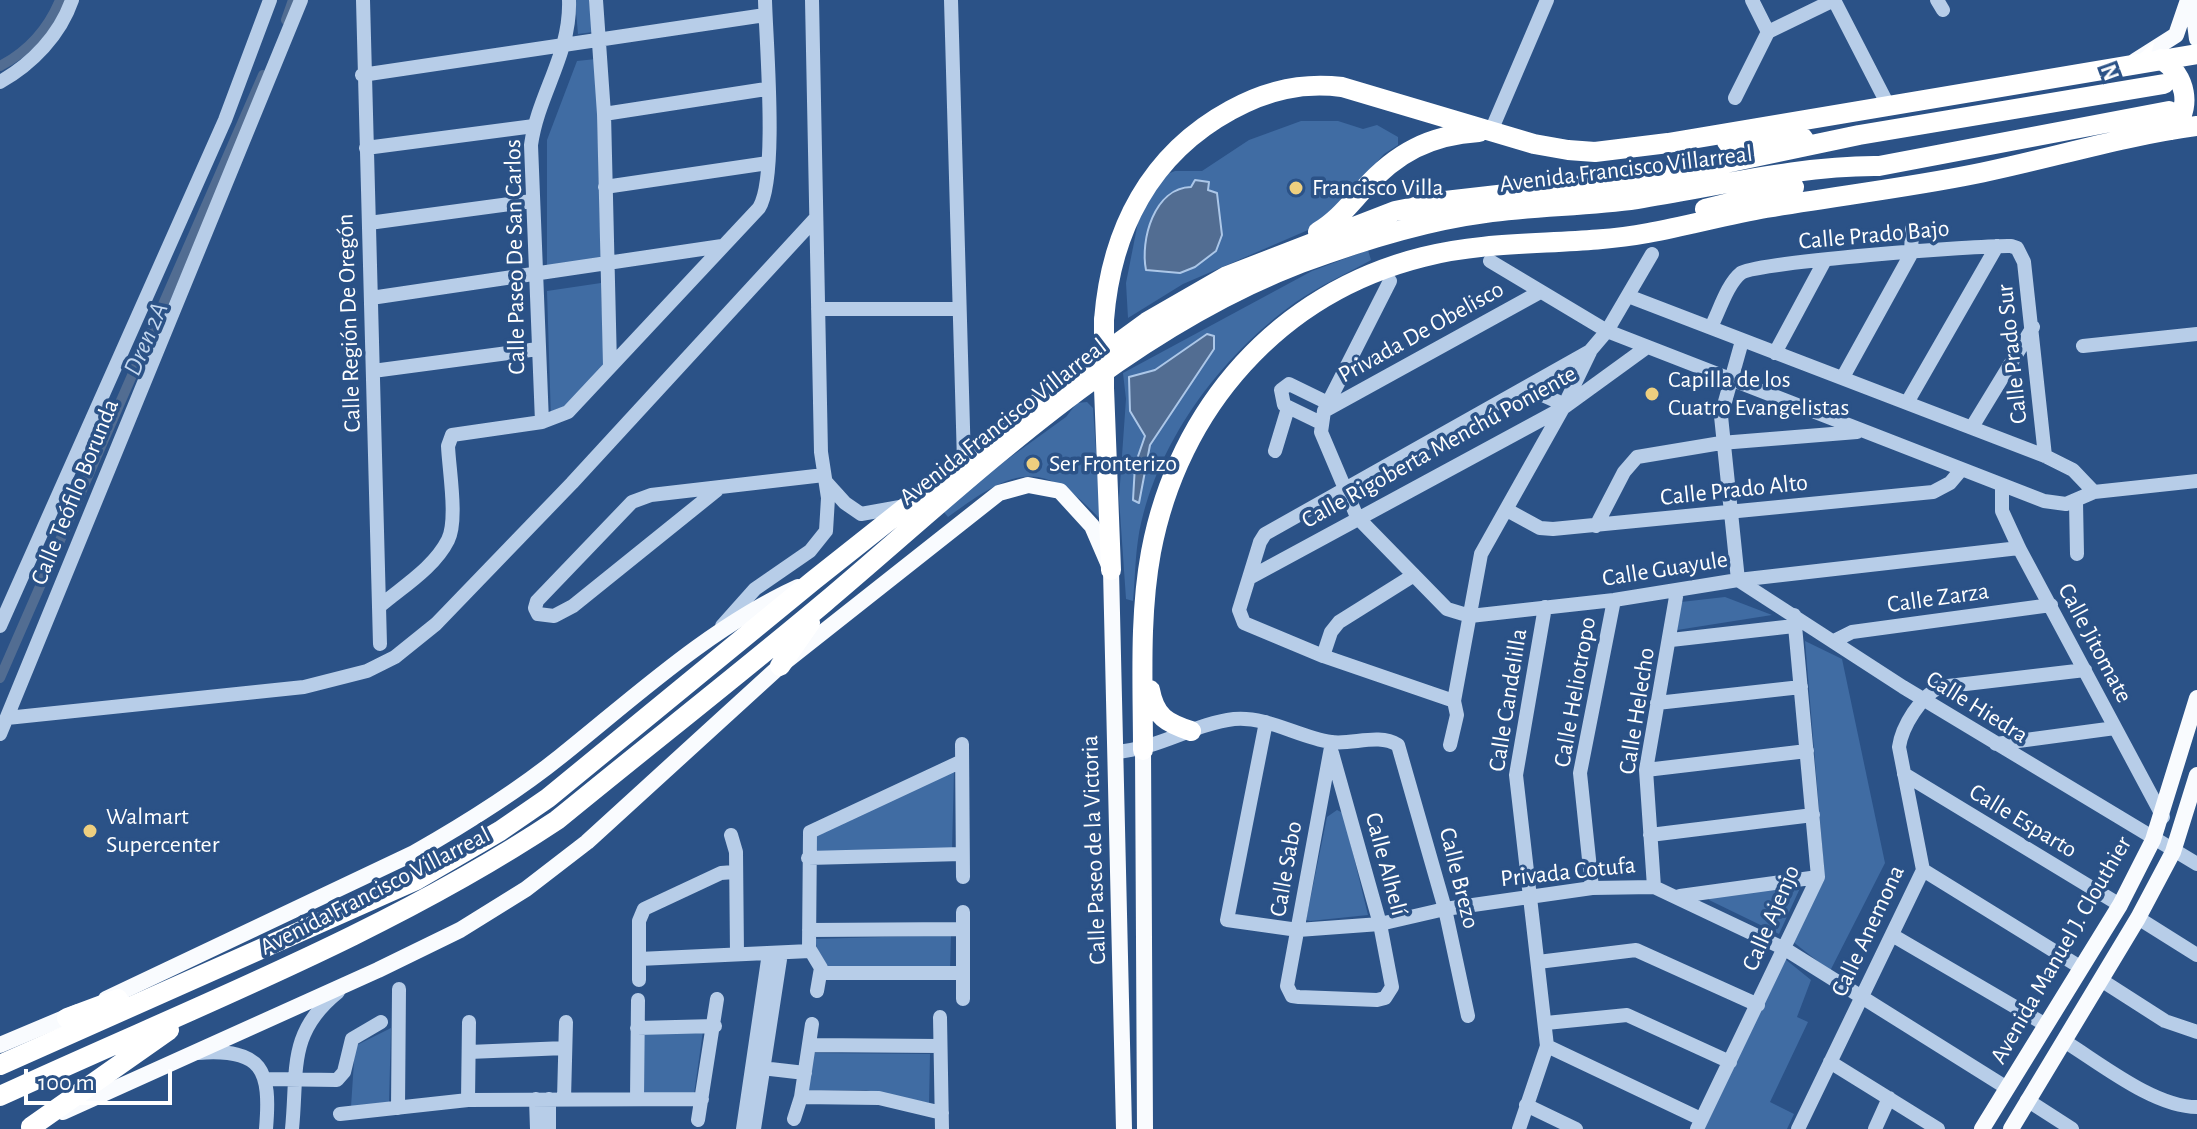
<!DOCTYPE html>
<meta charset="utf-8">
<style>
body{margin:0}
#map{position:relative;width:2197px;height:1129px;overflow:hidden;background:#2b5287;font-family:"Alegreya Sans",sans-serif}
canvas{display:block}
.north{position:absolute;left:2093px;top:24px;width:80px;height:80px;-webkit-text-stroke:6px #2b5287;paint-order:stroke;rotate:250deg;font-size:22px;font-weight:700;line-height:32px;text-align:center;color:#fff}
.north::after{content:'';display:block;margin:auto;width:28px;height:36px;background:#fff;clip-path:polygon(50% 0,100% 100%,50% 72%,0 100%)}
.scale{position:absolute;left:24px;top:1069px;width:148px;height:36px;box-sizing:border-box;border:4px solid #fff;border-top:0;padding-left:10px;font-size:24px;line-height:28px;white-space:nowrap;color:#fff;-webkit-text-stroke:6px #2b5287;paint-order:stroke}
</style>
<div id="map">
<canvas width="2197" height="1129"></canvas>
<div class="north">N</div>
<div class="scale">100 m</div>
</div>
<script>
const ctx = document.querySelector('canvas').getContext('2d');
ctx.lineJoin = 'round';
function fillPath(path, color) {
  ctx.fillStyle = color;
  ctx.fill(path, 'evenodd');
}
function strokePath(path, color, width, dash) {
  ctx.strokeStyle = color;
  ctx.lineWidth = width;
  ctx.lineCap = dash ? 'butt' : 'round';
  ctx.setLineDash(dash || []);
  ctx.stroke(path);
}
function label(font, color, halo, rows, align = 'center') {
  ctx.font = font + ' "Alegreya Sans",sans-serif';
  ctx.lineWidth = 7;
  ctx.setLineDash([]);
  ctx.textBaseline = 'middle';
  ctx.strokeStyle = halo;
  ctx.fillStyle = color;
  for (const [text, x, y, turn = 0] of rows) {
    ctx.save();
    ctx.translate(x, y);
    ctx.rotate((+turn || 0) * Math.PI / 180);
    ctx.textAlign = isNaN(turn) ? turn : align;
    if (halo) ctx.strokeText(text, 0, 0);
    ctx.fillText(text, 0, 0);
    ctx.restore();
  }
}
fillPath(new Path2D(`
 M575,0H589L593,32L578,34Z
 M596,59L601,268L547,278V140L577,61Z
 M1301,121H1338L1363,129L1377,125L1398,137V145L1384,154L1322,224L1183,284L1128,318L1126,283L1141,207L1162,176L1175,171H1202L1249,140Z
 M1368,250L1371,260C1346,274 1319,286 1296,302C1220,356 1153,446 1138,540C1135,560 1135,581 1133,601L1126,599L1119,498L1126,399L1123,373L1312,271Z
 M601,283L604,375L551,420L547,291Z
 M1087,402L1093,408L1101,520C1042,456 1013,469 948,517L943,511L987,474L1066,417L1077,403Z
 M1725,597L1772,615L1677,630L1681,602Z
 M1805,641L1842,659L1885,863L1830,971L1792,941L1824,869Z
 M954,771L952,850L815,854L816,835Z
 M1337,810L1343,813L1368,915L1310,921L1306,920L1327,817Z
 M1801,886L1779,934L1709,900L1710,897Z
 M951,935L950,969L824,968L814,939Z
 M1785,959L1811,980L1797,1017L1808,1022L1770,1102L1794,1114L1787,1129H1704Z
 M391,1028L389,1102L351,1107L355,1046Z
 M703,1031L694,1094L642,1093L644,1034Z
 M811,1053L930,1054L929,1103L866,1090H809Z`), '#406ca3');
const water = new Path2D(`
 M1195,180L1209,182L1208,190L1217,193L1222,235L1216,251L1195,267L1180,273L1146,270C1140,240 1154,188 1191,187Z
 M1207,334L1214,336V349L1150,445L1139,503L1133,500L1135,465L1145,436L1130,411L1129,377L1155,370Z`);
fillPath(water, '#526d92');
strokePath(water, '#acc7e8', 2);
strokePath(new Path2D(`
 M286,20L293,0
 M0,66C29,51 48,29 60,0
 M0,678L263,75`), '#526d92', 10);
strokePath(new Path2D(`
 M363,0L380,644
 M596,0L604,114L610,366
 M951,0L964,462
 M1834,0L1888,105
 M1937,0L1943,10
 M1768,32L1834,0
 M362,75L765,15
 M0,82C32,64 60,35 72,0
 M1735,98L1768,32L1752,0
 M604,114L766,89
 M1491,131L1547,0
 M366,148L534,126
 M605,187L768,163
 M369,223L532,201
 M1490,261L1607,331L2044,501L2066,504L2094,492L2197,481
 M1390,281L1324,411L1321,432L1357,517L1447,609L1470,616L1614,600L1738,580L2019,548
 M1628,296L2045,456L2073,470L2094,492
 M371,298L722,246
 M818,309H958
 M1711,327C1719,312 1727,284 1741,273C1756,262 1980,245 2011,246L2017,248L2024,262L2045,456
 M1742,341L1721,416L1738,580L1903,687L2197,864
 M2083,346L2197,334
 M1775,353L1825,260
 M373,371L538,349
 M1843,377L1911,254L1912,229
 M1527,388L1563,404
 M1908,401L1997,246
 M1324,411L1540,292
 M542,422L531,145C538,94 571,54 569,0
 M1319,422L1284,405L1281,390L1289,384L1328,403
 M1972,427L2033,327
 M1275,451L1288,408
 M826,482L845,503L861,514L900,507
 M2002,486V511L2019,548L2163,817
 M717,490L573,606L554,616L538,614L535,608L537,601L632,502L651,495L824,475
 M2076,502L2077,554
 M1507,510L1540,528L1553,529L1933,492L1950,483L1961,470
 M1596,526L1624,472L1637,457L1721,443L1857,432
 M1249,578L1563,408L1647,347
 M380,606C402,587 434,568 448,540C458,520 449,470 448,446L452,435L542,422L568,412L759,208C778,178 766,42 765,0
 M0,626L225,120L270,0
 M722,626L755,589L810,551L826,531L828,498L821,452L812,0
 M1671,640L1794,626
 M1834,641L1852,632L2051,605
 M1323,656L1331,632L1339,622L1414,575
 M1454,701L1323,656L1244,623L1239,610L1260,542L1265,534L1590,351L1607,331L1652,254
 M1657,703L1801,687
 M7,718L304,687L367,671L395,657L436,624L572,483L814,220
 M1266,722L1227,920L1298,930L1380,924L1445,909L1592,888L1654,887L1785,949L2007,1088
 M0,734L301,0
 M1332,742L1287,986L1292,996L1299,997L1377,1000L1385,998L1392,987L1380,924L1332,753
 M962,744L963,877
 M1996,744L2115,728
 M1450,745L1457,715L1454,701L1481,554L1563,408L1590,352
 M1115,752C1159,749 1193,724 1234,719C1268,716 1298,737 1331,742C1353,745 1378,733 1398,745L1445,909L1468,1016
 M1646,770L1807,751
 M1904,774L2120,905
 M731,835L736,852L737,954
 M1650,835L1813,815
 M808,858L962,854
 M1923,870L2080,967
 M1654,887L1646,770L1677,591
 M1592,888L1580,773L1614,600
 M1680,896L1818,877
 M963,912V999
 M2138,918L2197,955
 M809,930L963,929
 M1892,935L2046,1025
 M639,959L810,951
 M1538,962L1636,950L1758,1005
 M821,973H963
 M639,980V921L644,909L721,873L734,872
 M2101,980L2165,1021L2197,1032
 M817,991L821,968L809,948L810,832L962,761
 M940,1017L942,1129
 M1546,1023L1627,1015L1730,1062
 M637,1028L715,1026
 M2064,1041C2100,1063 2154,1107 2197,1107
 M809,1045L940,1046
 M1547,1046L1701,1119
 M469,1052L565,1048
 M198,1053C263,1048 271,1070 266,1129
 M1830,1062L1938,1129
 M753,1067L805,1073
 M267,1079L337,1080L344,1072L352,1039L381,1022
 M801,1097L879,1098L942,1113
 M536,1099L537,1129
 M564,1099L566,1022
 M637,1099L638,1000
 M468,1100L469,1022
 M2027,1100L2072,1129
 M1526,1105L1576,1129
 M398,1108L399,989
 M340,1114L468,1100L702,1099
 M794,1119L801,1097L812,1024
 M698,1120L717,999
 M292,1129C298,1070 287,1033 338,992
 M549,1129V1099
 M743,1129L769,953
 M754,1129L781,953
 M1519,1129L1547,1046L1516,775L1545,607
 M1697,1129L1818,877L1794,615
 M1798,1129L1923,870L1899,747C1902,726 1921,696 1940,687L2085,670
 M1875,1129L1889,1098`), '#b7cde8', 14);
strokePath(new Path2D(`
 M2192,0L2197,39
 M2135,61L2176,35L2188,0
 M1143,750L1145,1129
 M106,999L414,853C465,824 515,793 561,756C636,696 709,628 798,587
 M0,1045L78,1012
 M63,1112L378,970L460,930L526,889L587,842L780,666L999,493L1028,485L1060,491L1092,526L1111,570L1124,1129
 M1982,1129L2120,905L2153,840L2197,698
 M2011,1129L2138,918L2173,852L2197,775`), '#f9fbfe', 16);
strokePath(new Path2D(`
 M2161,59C2186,76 2193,107 2172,130
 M1727,142L1803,138
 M1705,209L1794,187
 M1318,232C1337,221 1350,204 1364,189C1396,153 1430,135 1479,132
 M1104,320C1111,230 1150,154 1231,110C1267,90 1302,82 1342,87L1534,144L1568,150L1595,152L1668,143L2197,54
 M1104,388L1111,570
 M780,666L810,623
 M1150,690C1155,717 1167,723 1191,731
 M1143,750C1143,685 1139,617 1151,552C1178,408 1279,293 1423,257C1497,238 1573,247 1648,233C1687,226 1726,215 1766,208C1836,196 1906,188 1975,174C2049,159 2122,136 2197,126
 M67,1018L118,999
 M0,1065L416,880L500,831L548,798L814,580L1055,389L1147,322L1227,276L1395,211L1445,201L1664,176L1859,135L2164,84
 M0,1096C188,1009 384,935 557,820C646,747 737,676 824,603C971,479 1118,333 1301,263C1360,241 1423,221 1485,213C1536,206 1587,206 1637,199C1714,187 1802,165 1879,166L2169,111
 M31,1127L169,1030`), '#fff', 20);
strokePath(new Path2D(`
 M1104,320V388`), '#fff', 20);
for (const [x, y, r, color] of [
 [1296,188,8,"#eecf7f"],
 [1652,394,8,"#eecf7f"],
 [1033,464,8,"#eecf7f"],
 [90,831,8,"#eecf7f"]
]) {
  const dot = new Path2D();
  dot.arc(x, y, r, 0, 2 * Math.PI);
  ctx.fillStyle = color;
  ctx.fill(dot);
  strokePath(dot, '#2b5287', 3);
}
label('24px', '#fff', '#2b5287', [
 ["Avenida Francisco Villarreal",1626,169,-7],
 ["Calle Prado Bajo",1874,235,-5],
 ["Calle Paseo De San Carlos",515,257,-91],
 ["Calle Región De Oregón",349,323,-92],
 ["Privada De Obelisco",1421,332,-29],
 ["Calle Prado Sur",2012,354,-96],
 ["Avenida Francisco Villarreal",1003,422,-38],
 ["Calle Rigoberta Menchú Poniente",1439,447,-29],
 ["Calle Prado Alto",1734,490,-6],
 ["Calle Teófilo Borunda",75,492,-68],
 ["Calle Guayule",1665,569,-9],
 ["Calle Zarza",1938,598,-8],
 ["Calle Jitomate",2095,643,62],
 ["Calle Heliotropo",1575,692,-80],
 ["Calle Candelilla",1508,700,-81],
 ["Calle Hiedra",1977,707,32],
 ["Calle Helecho",1637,711,-81],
 ["Calle Esparto",2023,821,31],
 ["Calle Paseo de la Victoria",1094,850,-92],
 ["Calle Alhelí",1386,864,75],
 ["Calle Sabo",1286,869,-80],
 ["Privada Cotufa",1568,872,-6],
 ["Calle Brezo",1459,878,76],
 ["Avenida Francisco Villarreal",375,891,-27],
 ["Calle Ajenjo",1771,918,-67],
 ["Calle Anemona",1868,931,-65],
 ["Avenida Manuel J. Clouthier",2061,950,-60]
]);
label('24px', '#fff', '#2b5287', [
 ["Francisco Villa",1312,188],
 ["Capilla de los",1668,380],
 ["Cuatro Evangelistas",1668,408],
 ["Ser Fronterizo",1049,464],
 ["Walmart",106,817],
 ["Supercenter",106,845]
], 'left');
label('italic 26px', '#c3d7ef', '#2b5287', [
 ["Dren 2A",146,339,-67]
]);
</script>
